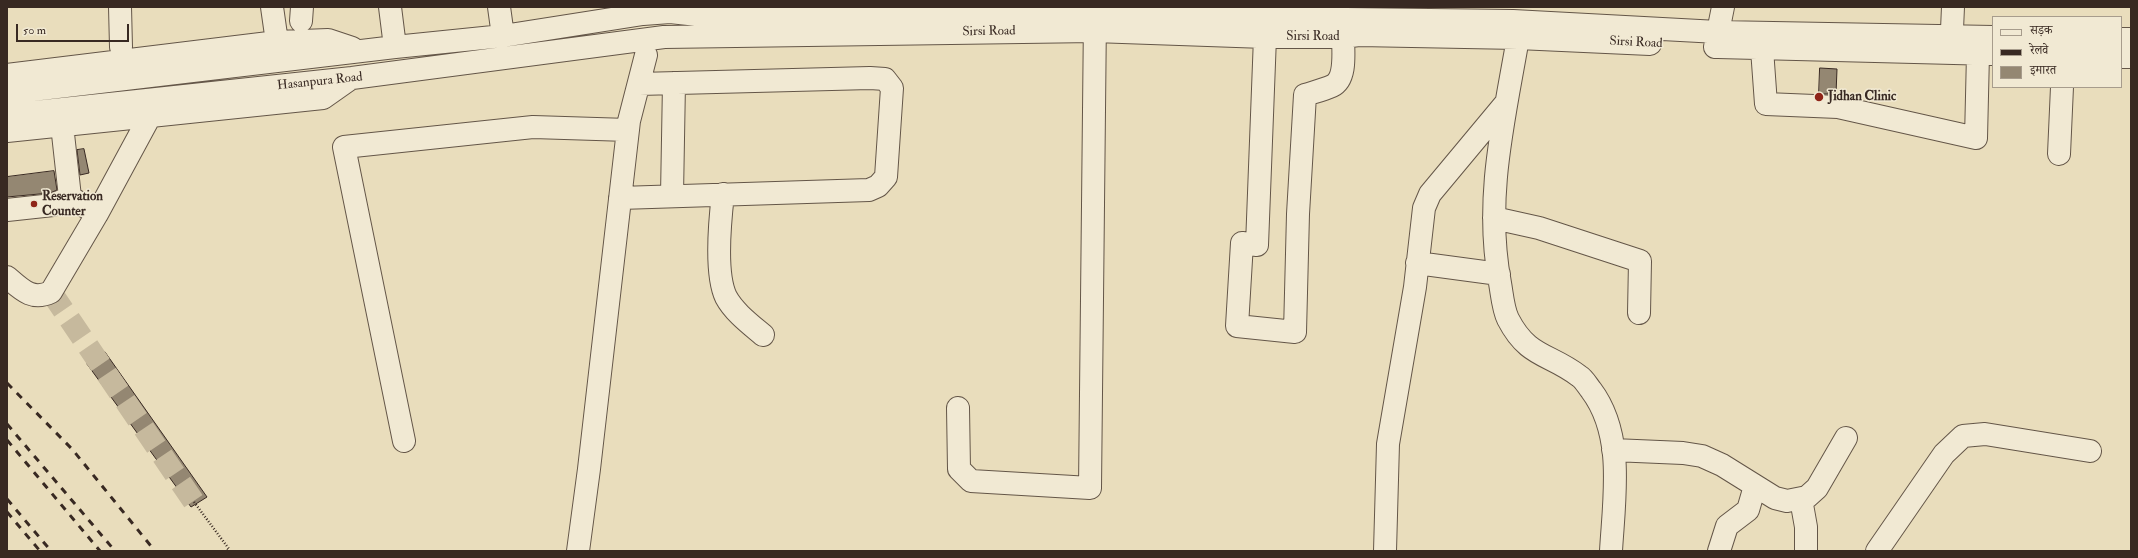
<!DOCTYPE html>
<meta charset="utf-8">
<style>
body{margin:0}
#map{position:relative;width:2138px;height:558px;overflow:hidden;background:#e9ddbc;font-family:"IM FELL Double Pica","Noto Serif Devanagari",serif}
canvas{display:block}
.frame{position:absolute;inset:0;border:8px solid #382922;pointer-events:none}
.legend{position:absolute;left:1992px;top:16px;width:130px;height:72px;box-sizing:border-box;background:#f1e9d3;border:1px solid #a79c8c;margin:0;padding:5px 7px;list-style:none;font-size:12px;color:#382922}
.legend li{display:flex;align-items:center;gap:8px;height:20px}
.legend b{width:20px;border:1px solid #a79c8c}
.scale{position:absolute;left:16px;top:24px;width:113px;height:18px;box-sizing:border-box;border:2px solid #382922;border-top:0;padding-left:5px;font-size:12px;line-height:14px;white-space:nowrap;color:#382922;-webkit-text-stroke:3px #f1e9d3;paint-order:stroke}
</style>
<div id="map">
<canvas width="2138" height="558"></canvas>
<div class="frame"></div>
<ul class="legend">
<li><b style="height:5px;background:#f1e9d3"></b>सड़क</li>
<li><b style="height:5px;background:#382922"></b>रेलवे</li>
<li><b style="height:11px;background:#948772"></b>इमारत</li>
</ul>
<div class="scale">50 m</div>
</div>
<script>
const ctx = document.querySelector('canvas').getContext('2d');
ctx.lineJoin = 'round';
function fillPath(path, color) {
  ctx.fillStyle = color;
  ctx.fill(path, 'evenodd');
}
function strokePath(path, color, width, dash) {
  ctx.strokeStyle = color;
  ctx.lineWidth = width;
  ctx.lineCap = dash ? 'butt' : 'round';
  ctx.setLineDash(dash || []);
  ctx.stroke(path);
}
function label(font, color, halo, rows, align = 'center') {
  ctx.font = font + ' "IM FELL Double Pica",serif';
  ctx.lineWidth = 3;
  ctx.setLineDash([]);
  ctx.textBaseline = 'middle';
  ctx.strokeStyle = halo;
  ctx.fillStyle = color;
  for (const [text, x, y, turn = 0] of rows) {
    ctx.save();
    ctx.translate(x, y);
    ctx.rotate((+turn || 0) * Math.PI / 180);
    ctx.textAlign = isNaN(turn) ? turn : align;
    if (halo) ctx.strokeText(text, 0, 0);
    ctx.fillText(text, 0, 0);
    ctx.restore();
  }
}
const building = new Path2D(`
 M1820,68L1837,69L1836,94H1819Z
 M84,149L89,173L80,175L77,150Z
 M54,171L57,190L50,193L7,197V177Z
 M105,352L207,497L191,507L87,364Z`);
fillPath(building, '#948772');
strokePath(building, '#382922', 1);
strokePath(new Path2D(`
 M51,292L194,502`), '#c6b99d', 22, [22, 11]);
const minor = new Path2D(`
 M120,7L121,47
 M272,7L277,42
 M390,7L395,47
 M499,7L503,36
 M301,21L302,7
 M1265,37L1257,245L1242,243L1237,326L1295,332L1298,214L1305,95C1314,92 1323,90 1332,86C1347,79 1343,51 1343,37
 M1518,38C1504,120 1484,199 1500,283C1502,294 1503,309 1508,319C1528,358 1549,353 1579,376C1584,379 1587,385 1591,390C1625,435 1614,498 1611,551
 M2121,39H2131
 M1715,47L1723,7
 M1718,47L1993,54
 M1762,49L1766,104L1838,107L1976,138L1978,54
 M1951,52L1953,7
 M2121,57H2131
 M7,75L277,42L328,40L352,48
 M7,93L395,47L503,36L643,14L670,12L698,15L1095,16L1513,21L1718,32L1993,37
 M7,115L352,78L664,37L1094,31L1265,37H1343L1359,35L1518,38L1650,44
 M62,125L70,197L97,214
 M7,131L323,98L350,79
 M2059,154L2062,87
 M723,194C720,220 715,274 726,297C734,312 750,324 763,335
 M672,195L674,83
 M620,198L869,190L878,186L886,177L892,88L885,79L870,78L639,84
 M7,210L53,205L70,197
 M1494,218L1539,228L1640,261L1639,313
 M1417,263L1499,274
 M7,277C22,290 32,301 51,292L97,214L150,116
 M958,408L959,469L971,481L1090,488L1095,16
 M404,441L344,147L533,127L628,130
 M1613,450L1683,453L1702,456L1722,465L1775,498L1787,501L1807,497L1817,488L1846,438
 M1801,499L1806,527V551
 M578,551L589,469L629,121L646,55
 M1385,551L1388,444L1415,287L1424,208L1430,194L1505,104
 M1719,551L1727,526L1748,510L1755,486
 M1877,551L1944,454L1963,436L1985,434L2090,451`);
strokePath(minor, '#645648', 24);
strokePath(new Path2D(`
 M194,502L229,549L227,551`), '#382922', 2.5, [1, 2]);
strokePath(minor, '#f1e9d3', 22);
strokePath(new Path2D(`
 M7,383L72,449L155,551
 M7,424L115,551
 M7,440L100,551
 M7,499L51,551
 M7,512L40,551`), '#382922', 3, [7, 7]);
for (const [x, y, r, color] of [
 [1819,97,5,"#8f2418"],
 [34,204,4,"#8f2418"]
]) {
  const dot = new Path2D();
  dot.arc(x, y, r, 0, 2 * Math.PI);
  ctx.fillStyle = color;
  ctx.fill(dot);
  strokePath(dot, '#f1e9d3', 1.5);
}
label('13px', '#382922', '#f1e9d3', [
 ["Sirsi Road",989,32,-1],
 ["Sirsi Road",1313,37],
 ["Sirsi Road",1636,43,3],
 ["Hasanpura Road",320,82,-6]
]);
label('bold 13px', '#382922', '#f1e9d3', [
 ["Jidhan Clinic",1828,97],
 ["Reservation",42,197],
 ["Counter",42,212]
], 'left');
</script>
